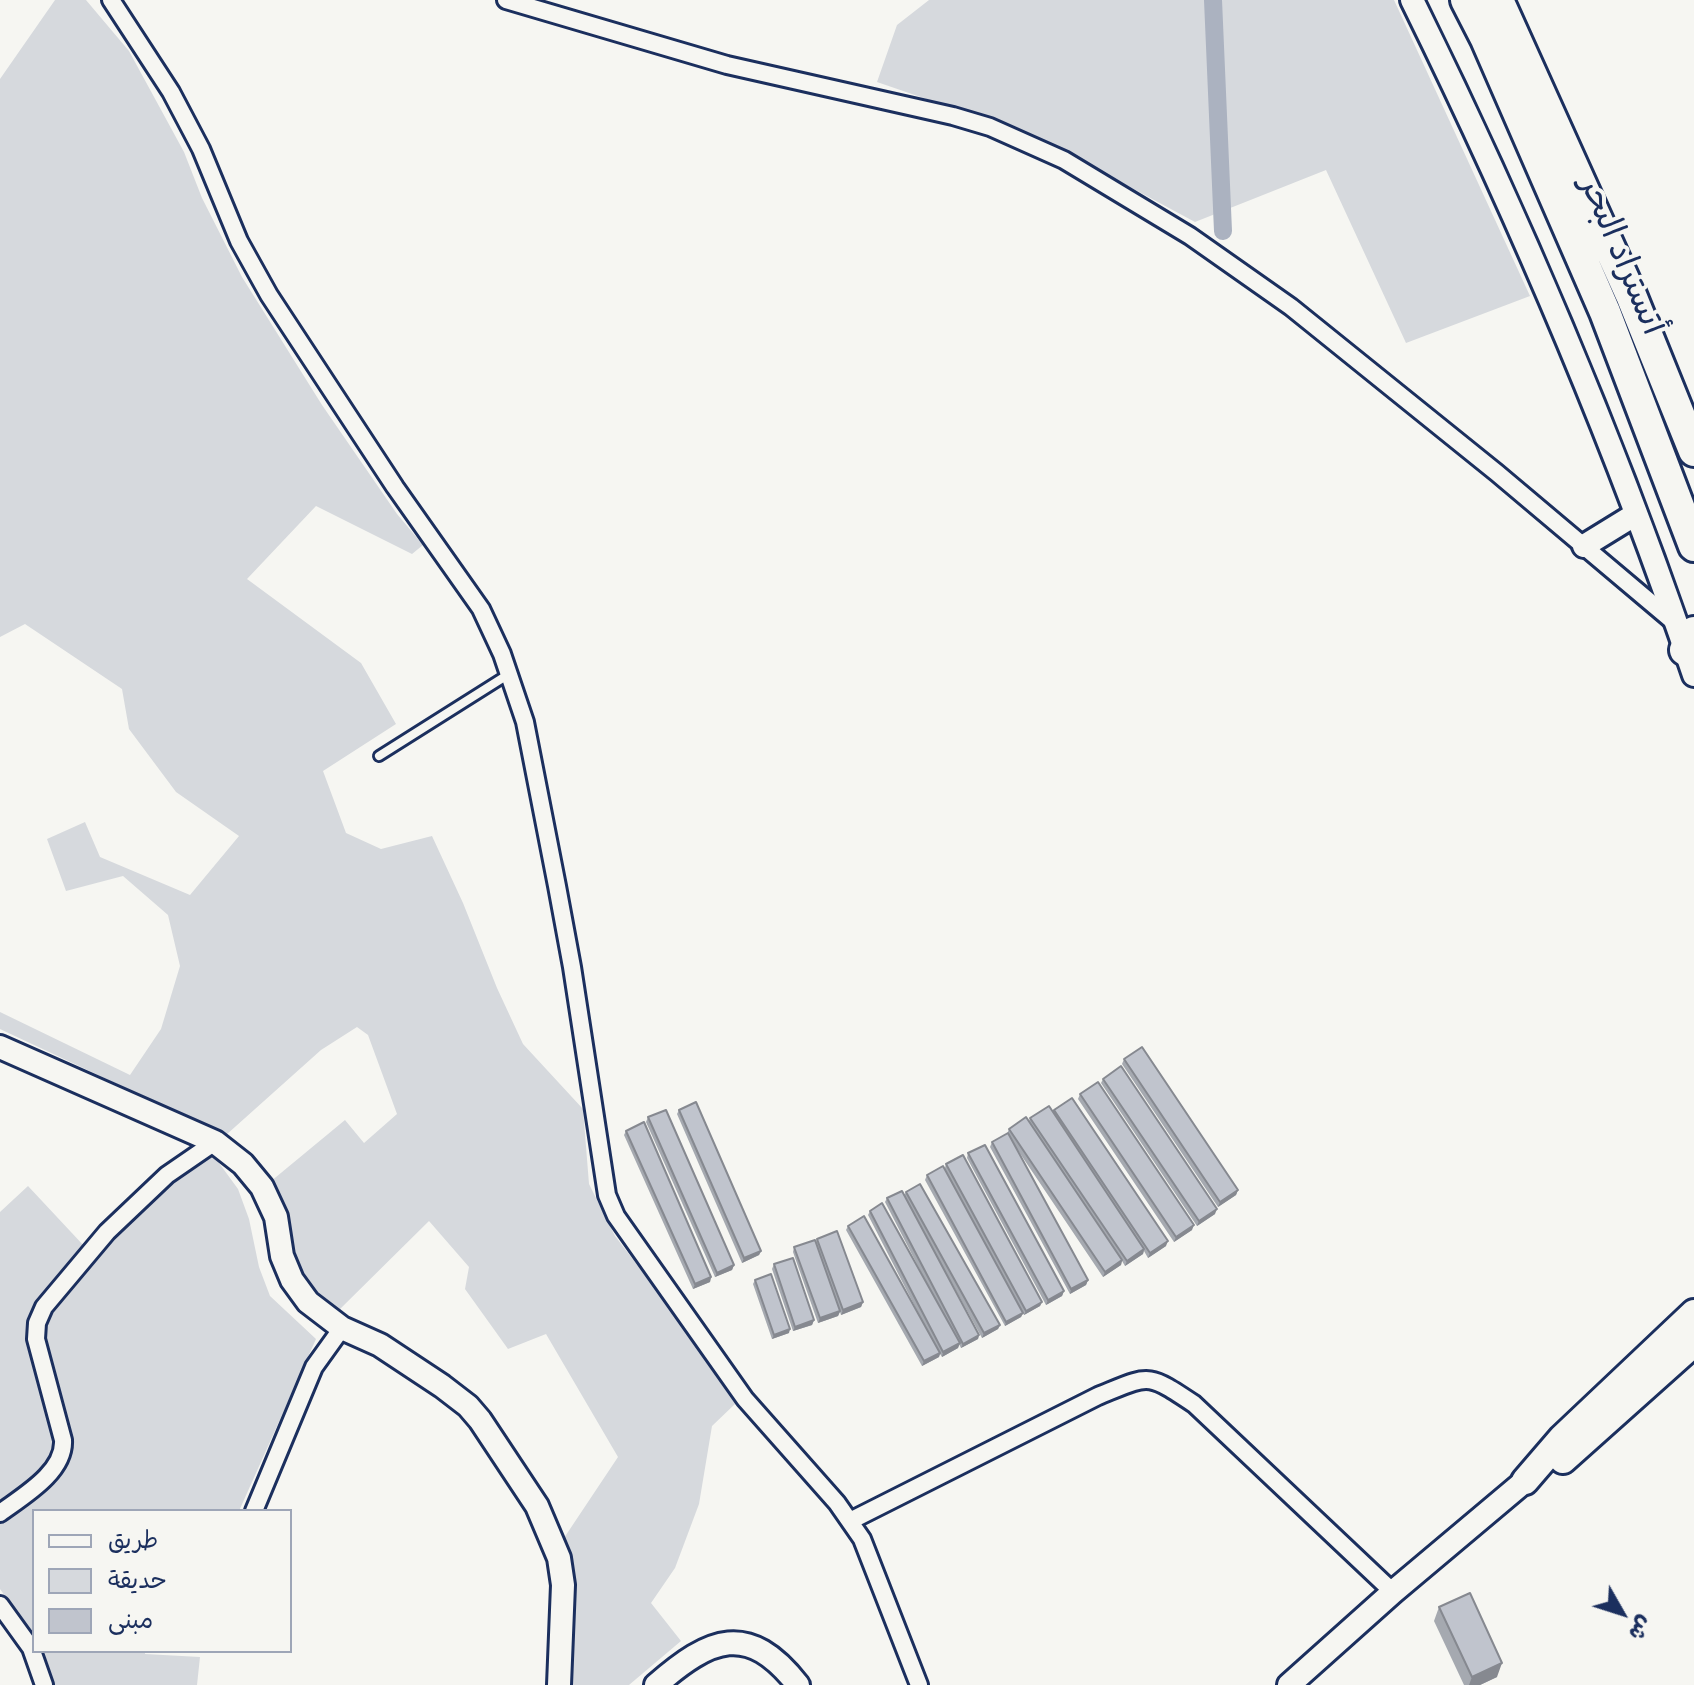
<!DOCTYPE html>
<meta charset="utf-8">
<style>
body{margin:0}
#map{position:relative;width:1694px;height:1685px;overflow:hidden;background:#f6f6f2;font-family:Itim,"Playpen Sans Arabic",sans-serif}
canvas{display:block}
.legend{position:absolute;left:32px;top:1509px;width:260px;height:144px;box-sizing:border-box;background:#f6f6f2;border:2px solid #9ea6b7;margin:0;padding:10px 14px;list-style:none;font-size:24px;color:#1b2f5e}
.legend li{display:flex;align-items:center;gap:16px;height:40px}
.legend b{width:40px;border:2px solid #9ea6b7}
.north{position:absolute;left:1582px;top:1573px;width:80px;height:80px;-webkit-text-stroke:6px #f6f6f2;paint-order:stroke;rotate:129deg;font-size:22px;font-weight:700;line-height:32px;text-align:center;color:#1b2f5e}
.north::after{content:'';display:block;margin:auto;width:28px;height:36px;background:#1b2f5e;clip-path:polygon(50% 0,100% 100%,50% 72%,0 100%)}
</style>
<div id="map">
<canvas width="1694" height="1685"></canvas>
<ul class="legend">
<li><b style="height:10px;background:#f6f6f2"></b>طريق</li>
<li><b style="height:22px;background:#d6d9dd"></b>حديقة</li>
<li><b style="height:22px;background:#c0c4cd"></b>مبنى</li>
</ul>
<div class="north">ش</div>
</div>
<script>
const ctx = document.querySelector('canvas').getContext('2d');
ctx.lineJoin = 'round';
function fillPath(path, color) {
  ctx.fillStyle = color;
  ctx.fill(path, 'evenodd');
}
function strokePath(path, color, width, dash) {
  ctx.strokeStyle = color;
  ctx.lineWidth = width;
  ctx.lineCap = dash ? 'butt' : 'round';
  ctx.setLineDash(dash || []);
  ctx.stroke(path);
}
function label(font, color, halo, rows, align = 'center') {
  ctx.font = font + ' Itim,"Playpen Sans Arabic",sans-serif';
  ctx.lineWidth = 8;
  ctx.setLineDash([]);
  ctx.textBaseline = 'middle';
  ctx.strokeStyle = halo;
  ctx.fillStyle = color;
  for (const [text, x, y, turn = 0] of rows) {
    ctx.save();
    ctx.translate(x, y);
    ctx.rotate((+turn || 0) * Math.PI / 180);
    ctx.textAlign = isNaN(turn) ? turn : align;
    if (halo) ctx.strokeText(text, 0, 0);
    ctx.fillText(text, 0, 0);
    ctx.restore();
  }
}
fillPath(new Path2D(`
 M55,0H86L129,51L184,152L202,198L242,277L322,405L397,514L423,545L412,554L316,506L247,579L361,663L396,724L323,771L346,833L381,849L432,836L463,903L497,988L523,1044L583,1109L589,1184L615,1236L658,1292L735,1404L712,1426L699,1504L675,1568L651,1603L681,1641L629,1685H569L562,1541L618,1457L546,1334L508,1349L465,1289L469,1267L429,1221L337,1312C287,1281 285,1234 270,1182L345,1120L364,1143L397,1114L368,1035L357,1027L321,1050L226,1135L0,1029V1012L130,1075L161,1029L180,966L168,915L123,876L66,891L47,839L85,822L100,857L190,895L239,836L176,792L129,729L122,689L25,624L0,637V79Z
 M929,0H1394L1530,296L1406,343L1326,170L1195,222L1037,137L877,82L897,25Z
 M211,1152L238,1189L249,1219L259,1267L270,1296L316,1339L239,1511H34V1637L0,1589V1212L28,1186L85,1247L173,1177Z
 M44,1651H145V1654L200,1657L197,1685H54Z`), '#d6d9dd');
strokePath(new Path2D(`
 M1213,0L1223,231`), '#abb2c0', 18);
const lane = new Path2D(`
 M379,756L509,674`);
const street = new Path2D(`
 M111,0L171,92L201,149L239,241L269,295L395,487L481,609L502,654L525,722L557,886L572,967L607,1195L616,1216L745,1399L837,1503L862,1539L919,1685
 M506,0L727,65L953,116L990,127L1064,160L1190,236L1291,307L1497,473L1675,623
 M254,1511L314,1367L342,1328
 M0,1513C23,1496 65,1472 63,1440L36,1339L37,1323L44,1307L107,1232L167,1175L215,1142
 M850,1521L1098,1396C1150,1375 1146,1372 1194,1404L1393,1592
 M0,1605L31,1648L44,1685`);
const secondary = new Path2D(`
 M1412,0C1520,219 1616,444 1694,675
 M1584,546L1636,514
 M0,1047L215,1142L243,1164L262,1187L276,1217L282,1256L292,1280L308,1302L342,1328L380,1345L442,1386L468,1406L480,1420L537,1506L559,1558L563,1585L559,1685
 M656,1685C710,1638 748,1621 798,1685
 M1289,1685L1393,1592L1525,1481`);
const primary = new Path2D(`
 M1563,1460L1694,1343
 M1525,1481L1562,1438L1694,1313`);
const highway = new Path2D(`
 M1466,0L1486,39L1605,312L1694,546
 M1498,0L1631,295L1694,451
 M1685,650L1694,632`);
strokePath(lane, '#1b2f5e', 14);
strokePath(street, '#1b2f5e', 22);
strokePath(secondary, '#1b2f5e', 28);
strokePath(primary, '#1b2f5e', 32);
strokePath(highway, '#1b2f5e', 36);
strokePath(lane, '#f6f6f2', 8);
strokePath(street, '#f6f6f2', 16);
strokePath(secondary, '#f6f6f2', 22);
strokePath(primary, '#f6f6f2', 26);
strokePath(highway, '#f6f6f2', 30);
fillPath(new Path2D(`
 M1124,1059L1238,1190L1236,1195L1218,1207L1122,1064Z
 M1103,1079L1215,1214L1197,1226L1101,1083Z
 M1080,1094L1192,1230L1174,1242L1078,1099Z
 M679,1110L761,1251L759,1255L742,1263L677,1114Z
 M1054,1110L1166,1246L1148,1258L1144,1251L1143,1254L1125,1266L1122,1261L1121,1265L1103,1277L1015,1146L1088,1280L1086,1285L1070,1294L990,1147L992,1142L1007,1134L1009,1129L1029,1121L1030,1118L1053,1113Z
 M648,1117L734,1265L732,1270L715,1277L646,1122Z
 M626,1131L711,1277L710,1282L693,1289L624,1135Z
 M968,1153L1064,1291L1062,1296L1046,1305L967,1158Z
 M946,1164L1042,1302L1040,1306L1024,1315L1023,1313L1021,1317L1005,1326L925,1180L927,1175L945,1168Z
 M906,1192L1000,1325L998,1329L982,1338L938,1258L979,1335L978,1339L961,1348L959,1344L958,1348L942,1357L940,1354L939,1357L922,1366L846,1230L848,1226L927,1330L868,1215L870,1211L939,1307L885,1202L887,1198L904,1196Z
 M817,1239L863,1302L861,1307L841,1315L840,1312L838,1316L818,1323L793,1252L794,1247L816,1242Z
 M774,1264L814,1320L812,1325L793,1331L772,1269Z
 M755,1280L789,1333L772,1339L753,1284Z
 M1439,1607L1497,1677L1480,1685H1464L1434,1621Z`), '#a5a9b0');
fillPath(new Path2D(`
 M1238,1190L1236,1195L1218,1207L1220,1202Z
 M1217,1209L1215,1214L1197,1226L1199,1221Z
 M1194,1225L1192,1230L1174,1242L1176,1237Z
 M1168,1241L1166,1246L1148,1258L1150,1253Z
 M1144,1249L1143,1254L1125,1266L1127,1261Z
 M761,1251L759,1255L742,1263L744,1258Z
 M1122,1260L1121,1265L1103,1277L1105,1272Z
 M734,1265L732,1270L715,1277L717,1273Z
 M711,1277L710,1282L693,1289L695,1284Z
 M1088,1280L1086,1285L1070,1294L1071,1289Z
 M1064,1291L1062,1296L1046,1305L1048,1300Z
 M863,1302L861,1307L841,1315L843,1310Z
 M1042,1302L1040,1306L1024,1315L1026,1311Z
 M840,1311L838,1316L818,1323L820,1318Z
 M1023,1313L1021,1317L1005,1326L1006,1322Z
 M814,1320L812,1325L793,1331L795,1327Z
 M1000,1325L998,1329L982,1338L984,1333Z
 M790,1329L789,1333L772,1339L774,1335Z
 M979,1335L978,1339L961,1348L963,1344Z
 M960,1343L958,1348L942,1357L943,1352Z
 M940,1353L939,1357L922,1366L924,1361Z
 M1502,1663L1497,1677L1480,1685H1469L1472,1677Z`), '#868990');
const building = new Path2D(`
 M1142,1047L1238,1190L1220,1202L1124,1059Z
 M1121,1066L1217,1209L1199,1221L1103,1079Z
 M1098,1082L1194,1225L1176,1237L1080,1094Z
 M1072,1098L1168,1241L1150,1253L1054,1110Z
 M696,1102L761,1251L744,1258L679,1110Z
 M1049,1106L1144,1249L1127,1261L1030,1118Z
 M666,1110L734,1265L717,1273L648,1117Z
 M1026,1117L1122,1260L1105,1272L1009,1129Z
 M644,1122L711,1277L695,1284L626,1131Z
 M1008,1133L1088,1280L1071,1289L992,1142Z
 M985,1145L1064,1291L1048,1300L968,1153Z
 M963,1155L1042,1302L1026,1311L946,1164Z
 M943,1166L1023,1313L1006,1322L927,1175Z
 M920,1184L1000,1325L984,1333L906,1192Z
 M902,1191L979,1335L963,1344L887,1198Z
 M882,1203L960,1343L943,1352L870,1211Z
 M864,1216L940,1353L924,1361L848,1226Z
 M837,1231L863,1302L843,1310L817,1239Z
 M815,1240L840,1311L820,1318L794,1247Z
 M793,1258L814,1320L795,1327L774,1264Z
 M771,1274L790,1329L774,1335L755,1280Z
 M1470,1593L1502,1663L1472,1677L1439,1607Z`);
fillPath(building, '#c0c4cd');
strokePath(building, '#868990', 2);
label('34px', '#1b2f5e', '#f6f6f2', [
 ["أتستراد البحر",1621,256,67]
]);
</script>
